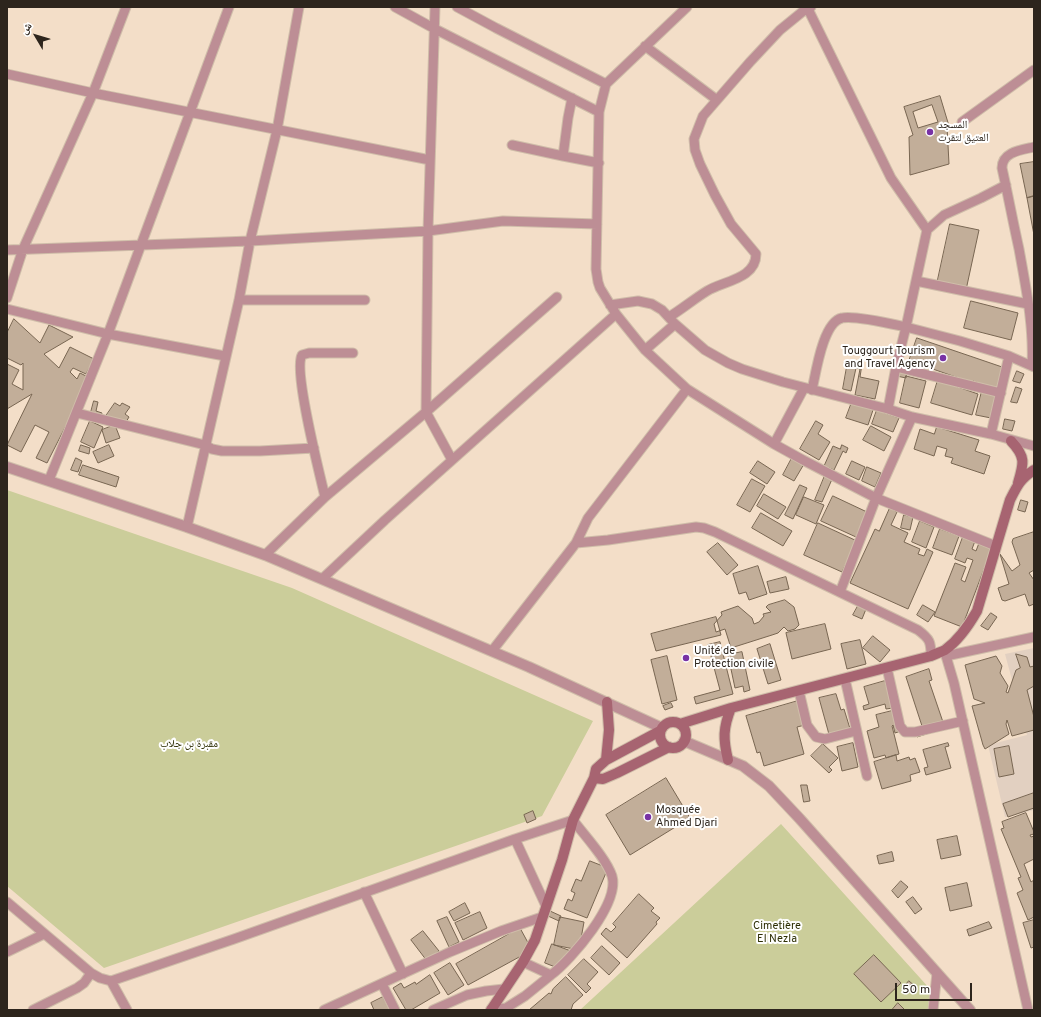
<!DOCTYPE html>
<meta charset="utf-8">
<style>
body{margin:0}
#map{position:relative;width:1041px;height:1017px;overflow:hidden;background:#f3dec8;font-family:Overpass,"Noto Naskh Arabic",sans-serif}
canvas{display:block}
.frame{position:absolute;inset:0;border:8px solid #2d251d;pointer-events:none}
.north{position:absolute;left:16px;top:16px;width:40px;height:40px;-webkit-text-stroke:3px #fff;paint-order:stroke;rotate:308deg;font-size:11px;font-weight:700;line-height:16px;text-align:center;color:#2d251d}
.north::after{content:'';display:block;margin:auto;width:14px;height:18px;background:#2d251d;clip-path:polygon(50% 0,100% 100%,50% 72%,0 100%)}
.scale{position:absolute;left:895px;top:983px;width:77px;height:18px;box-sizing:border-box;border:2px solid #2d251d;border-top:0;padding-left:5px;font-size:12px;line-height:14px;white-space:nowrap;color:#2d251d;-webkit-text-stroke:3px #fff;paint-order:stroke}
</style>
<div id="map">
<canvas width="1041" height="1017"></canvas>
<div class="frame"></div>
<div class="north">ش</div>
<div class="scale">50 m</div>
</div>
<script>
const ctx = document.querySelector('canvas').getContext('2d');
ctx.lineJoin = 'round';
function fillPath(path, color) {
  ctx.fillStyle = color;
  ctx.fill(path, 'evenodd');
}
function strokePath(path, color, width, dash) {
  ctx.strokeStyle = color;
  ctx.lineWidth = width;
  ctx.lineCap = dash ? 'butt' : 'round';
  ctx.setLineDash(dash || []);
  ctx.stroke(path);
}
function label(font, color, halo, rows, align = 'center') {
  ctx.font = font + ' Overpass,"Noto Naskh Arabic",sans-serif';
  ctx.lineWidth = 4;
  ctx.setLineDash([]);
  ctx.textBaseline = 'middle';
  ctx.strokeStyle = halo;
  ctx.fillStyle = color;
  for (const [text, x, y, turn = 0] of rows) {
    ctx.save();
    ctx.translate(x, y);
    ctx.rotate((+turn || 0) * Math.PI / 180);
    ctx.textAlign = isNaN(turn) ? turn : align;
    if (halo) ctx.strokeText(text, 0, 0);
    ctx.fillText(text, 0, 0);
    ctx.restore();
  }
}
fillPath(new Path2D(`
 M1034,648V810L1005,817L988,745L1027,735L1005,654Z`), '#e2d0c1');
fillPath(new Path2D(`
 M7,490L292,588L593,721L542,816L104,968L7,886Z
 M781,824L930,989L928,1010H580Z`), '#cbcd9a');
const building = new Path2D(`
 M940,96L949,126H947L949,164L910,175L909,137L913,135L904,107ZM932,105L938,122L918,128L913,112Z
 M1034,162V196L1027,198L1020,164Z
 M1034,196V235L1027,198Z
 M950,224L979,230L966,290L937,284Z
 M971,301L1018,313L1011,340L964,328Z
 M14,319L40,343L49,325L73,337L44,354L59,368L70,347L94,359L86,374L73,368L70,372L77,379L80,373L90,378L47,463L36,458L49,432L35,425L21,452L7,445L32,394L7,409V364L19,370L12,384L23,390V363L21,365L7,358V333Z
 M917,338L1008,369L1001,391L973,381V383L927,367L925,373L907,367Z
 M848,361L862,364L860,377L879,381L875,399L855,395L860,369L856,368L851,391L843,389Z
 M893,369L907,372L906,378L892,375Z
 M1017,371L1024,374L1020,383L1013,381Z
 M906,376L926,381L919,408L900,403Z
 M938,380L978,394L972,415L931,403Z
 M1016,387L1022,389L1017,403L1011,402Z
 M982,391L997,395L991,418L976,415Z
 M94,401L98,402L96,411L102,413L100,419L90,416Z
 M852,402L873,410L868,425L846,418Z
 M115,403L120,406L122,403L130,407L125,414L129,417L123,427L106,416Z
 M877,410L899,418L893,432L872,424Z
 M1005,419L1015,421L1012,431L1003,429Z
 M90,421L103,427L94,448L81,442Z
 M816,421L823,425L818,434L830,442L819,460L800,449Z
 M115,425L120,438L106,443L102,430Z
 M871,426L891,437L884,451L863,440Z
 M937,427L979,440L975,451L990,456L984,474L951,463L953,458L945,456L947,449L937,446L934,456L914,449L920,429L934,434Z
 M81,445L90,448L89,454L79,451Z
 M109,445L114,456L98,463L93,452Z
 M842,445L848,448L846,453L843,451L834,470L824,466L833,446L840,449Z
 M76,458L82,461L78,472L71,470Z
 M792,458L804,464L794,481L783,475Z
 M758,461L775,472L767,484L750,473Z
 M852,461L865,467L859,480L846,474Z
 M83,465L119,477L116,487L79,475Z
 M867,467L881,473L875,487L862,481Z
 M826,473L833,477L822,502L815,500Z
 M752,479L765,486L750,512L737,505Z
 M800,485L807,488L793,519L785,515Z
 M764,494L786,507L778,519L757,506Z
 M833,496L867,512L856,537L821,521Z
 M804,497L824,505L816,524L796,515Z
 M1021,500L1028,502L1025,512L1018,510Z
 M890,508L897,512L891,525L908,533L904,542L920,549L918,554L924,556L927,549L933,552L908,609L850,583L875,529L879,531Z
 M761,513L792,531L783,546L752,528Z
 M904,515L913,517L910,530L901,528Z
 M920,521L934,527L926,548L912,542Z
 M818,523L857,541L842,572L804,555Z
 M940,529L959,536L952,555L933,548Z
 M1034,532V570L1029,573L1034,580V604L1029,606L1025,594L1005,601L1002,600L998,588L1009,584L1000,554L1012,571L1020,565L1012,542L1013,539Z
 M963,537L975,541L972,549L976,551L979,543L992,548L962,627L934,616L955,563L966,567L961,580L965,582L973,560L967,558L965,563L955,559Z
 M718,543L738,565L727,575L707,552Z
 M758,566L767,594L749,600L746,592L739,594L733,574Z
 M786,577L789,589L770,593L767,582Z
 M785,600L794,607L799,625L795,629L788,631L784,627L778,633L772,635L731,648L725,629L716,632L714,624L722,615L721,612L738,606L752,618L754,624L759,622L764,616L763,614L771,612L766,607L768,605Z
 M923,605L935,612L928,622L917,615Z
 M858,606L866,609L862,619L853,615Z
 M991,613L997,617L988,630L981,626Z
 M716,617L721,635L656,651L651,634Z
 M825,624L831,649L792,659L786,633Z
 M873,636L890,650L880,662L863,648Z
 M860,640L866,664L847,669L841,644Z
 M720,642L733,694L696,704L694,697L720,690L708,645Z
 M770,644L781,680L768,684L757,649Z
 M742,652L750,690L744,692L743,686L735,688L728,655Z
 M1016,654L1027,657L1030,667L1034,666V686L1027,690L1034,717V730L1012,736L1007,720L1006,724L1009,734L985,749L983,745L972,706L985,703L974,699L965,665L996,656L1002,666L1000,673L1008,686L1006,692L1008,693L1016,670L1020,668Z
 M667,656L677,700L662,704L651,660Z
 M929,669L932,680L929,681L945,728L917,737L914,729L922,726L906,677Z
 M885,681L893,708L886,709L885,704L864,710L863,706L869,704L864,687Z
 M836,694L841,710L844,709L851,732L830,738L819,698Z
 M798,701L805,725L797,727L804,754L764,766L760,752L757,753L746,716Z
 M671,703L673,707L665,710L663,706Z
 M896,710L901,731L895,733L893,725L892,726L899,754L886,758L885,755L874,758L867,731L879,727L876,715Z
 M853,743L858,767L842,771L837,747Z
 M948,743L949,746L945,747L951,768L926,775L924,768L928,767L923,750Z
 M823,744L838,758L829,767L832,770L829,773L811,756Z
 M1009,746L1014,774L999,777L994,749Z
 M896,755L897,761L909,757L910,760L915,758L920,772L910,775L911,781L882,789L874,762Z
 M666,778L690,818L630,855L606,815Z
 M801,785H807L810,801L804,802Z
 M1034,793V808L1008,817L1003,804Z
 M533,811L536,819L527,823L524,815Z
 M1026,813L1034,832V834L1030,835L1031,837L1034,836V859L1024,864L1031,882L1034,880V917L1028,920L1017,893L1023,890L1018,878L1021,877L1001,829L1004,828L1002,822Z
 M957,836L961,855L941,859L937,840Z
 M892,852L894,861L879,864L877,856Z
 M590,861L608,868L587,918L564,909L568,899L572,901L575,893L571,891L576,879L581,881Z
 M901,881L908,887L898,898L892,891Z
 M967,883L972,906L950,911L945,888Z
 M639,894L654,908L651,911L660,918L656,922L657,924L627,958L601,934L606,928L611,932L616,927L613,924Z
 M913,897L922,909L915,914L906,902Z
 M465,903L470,913L454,921L449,912Z
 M550,911L561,916L559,921L548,916Z
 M480,912L487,928L463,940L455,923Z
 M447,917L459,942L449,947L437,921Z
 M560,917L584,922L579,950L554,945Z
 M1034,920V947L1031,948L1023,923Z
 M989,922L992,928L969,936L967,930Z
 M520,928L532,950L468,985L456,964Z
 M423,931L439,951L427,961L411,940Z
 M552,944L571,951L563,970L545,963Z
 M602,946L620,963L609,975L591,958Z
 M874,955L901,983L881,1002L854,974Z
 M584,959L598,972L587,984L591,988L586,993L568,975Z
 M450,963L464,985L448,995L434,973Z
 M430,975L440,993L411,1010H406L393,988L401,983L404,988L415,982L416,984Z
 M566,977L583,995L573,1004L571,1010H529L549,993L551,994L553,989Z
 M909,981L916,987L911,993L904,987Z
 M383,997L390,1010H374L371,1003Z
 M898,1003L905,1010H892Z`);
fillPath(building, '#c2ae99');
strokePath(building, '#786652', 1);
const minor = new Path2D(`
 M395,7L435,29L599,112
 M457,7L496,28L606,84
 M687,7L606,84L599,112L596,269L598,282L600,288L616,314L645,350L687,389L774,444L803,460L876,498L996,546
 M807,7L891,178L927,230L906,327L960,341L1009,356L1034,367
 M645,46L717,100
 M7,74L93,93L430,160
 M572,98L568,118L563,156L599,163
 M962,122L1034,70
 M512,145L563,156
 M927,230L944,215L981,198L1006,185
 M7,250L250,241L428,231L503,221L597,224
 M916,281L1028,304
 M7,298L23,249L93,93L126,7
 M239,300H365
 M610,305L638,301L652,304L662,310L675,324L705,350L728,363L742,369L783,382L888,409L912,417L991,434L1034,446
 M7,309L108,334L225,356
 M669,317C682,309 694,299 707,291C723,281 756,279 756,254L731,224L715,195L700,164L695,150L694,139L703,116L750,62L780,30L807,8L811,7
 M645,350L675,324
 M1032,366C1034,326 1026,288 1019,249C1013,222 1008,195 1002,168C1002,152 1021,150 1034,147
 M896,367L1001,393
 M812,390C816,372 823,322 842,318C854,315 892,324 906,327L896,367L888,409
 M77,413L205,445L212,449L222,451H260L314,448
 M991,434L1009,356
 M774,444L804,388
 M452,460L426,412L557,297
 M49,480L108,334L229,7
 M325,497C320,475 293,370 302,355L309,353H353
 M187,527L239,300L250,241L277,130L299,7
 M576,543L588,518L687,389
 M265,555L325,497L426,412L428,231L435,7
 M322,579L385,520L616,314
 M840,592L876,498L912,417
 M492,651L576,543L608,540L696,527L704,528L715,532L918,630C930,639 931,642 931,656
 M945,651L946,656L1034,637
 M946,656L954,683L1028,1010
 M887,668L900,726L905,732H915L963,721
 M845,679L867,776
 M799,691L807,725L816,737L825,739L856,731
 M515,839L546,906
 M364,892L403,974
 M7,902L91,973L100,978L111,981L234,939L515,839L573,820C584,835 606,858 612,876C620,903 572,959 551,975L523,962
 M7,952L44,934
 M111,981L127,1010
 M382,984L395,1010
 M491,1009L506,1008L525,996L551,975
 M33,1010L77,988L84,983L91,973
 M324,1010L450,952L501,931L542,917
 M433,1010L467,995L486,991L504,989
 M933,1010L937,973`);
const tertiary = new Path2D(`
 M7,467L187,527L265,555L529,667L662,728
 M684,741L743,766L769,786L800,819L970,1010`);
const secondary = new Path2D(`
 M1011,441C1026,457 1024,463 1018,483
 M660 735a13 13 0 1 1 26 0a13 13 0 1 1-26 0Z
 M680,724L731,708L931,656C935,654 941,652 945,650C959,640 969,625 977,611L1010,500C1017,486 1020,479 1034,470
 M606,760L609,730L607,702
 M728,760C723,739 723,728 731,708
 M594,778L603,779L617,773L669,747
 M491,1010L523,962L535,940L562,860L573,820L594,778L596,769L606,760L660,731`);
strokePath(minor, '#cfbda9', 11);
strokePath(tertiary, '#cfbda9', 12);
strokePath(secondary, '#cfbda9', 12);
strokePath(minor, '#bd8e95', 9);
strokePath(tertiary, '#bd8e95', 10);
strokePath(secondary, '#a76471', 10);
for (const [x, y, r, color] of [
 [930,132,4,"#7832a5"],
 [943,358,4,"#7832a5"],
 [686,658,4,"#7832a5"],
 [648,817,4,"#7832a5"]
]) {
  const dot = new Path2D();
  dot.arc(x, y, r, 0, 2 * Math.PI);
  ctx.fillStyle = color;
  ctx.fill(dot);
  strokePath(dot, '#fff', 1.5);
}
label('11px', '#2d251d', '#fff', [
 ["المسجد",938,126],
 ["العتيق لتقرت",938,139],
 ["Touggourt Tourism",935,352,"right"],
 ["and Travel Agency",935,365,"right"],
 ["Unité de",694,652],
 ["Protection civile",694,665],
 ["Mosquée",656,811],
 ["Ahmed Djari",656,824]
], 'left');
label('11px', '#2d2e04', '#fff', [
 ["مقبرة بن جلاب",189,745],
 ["Cimetière",777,927],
 ["El Nezla",777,940]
]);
</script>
